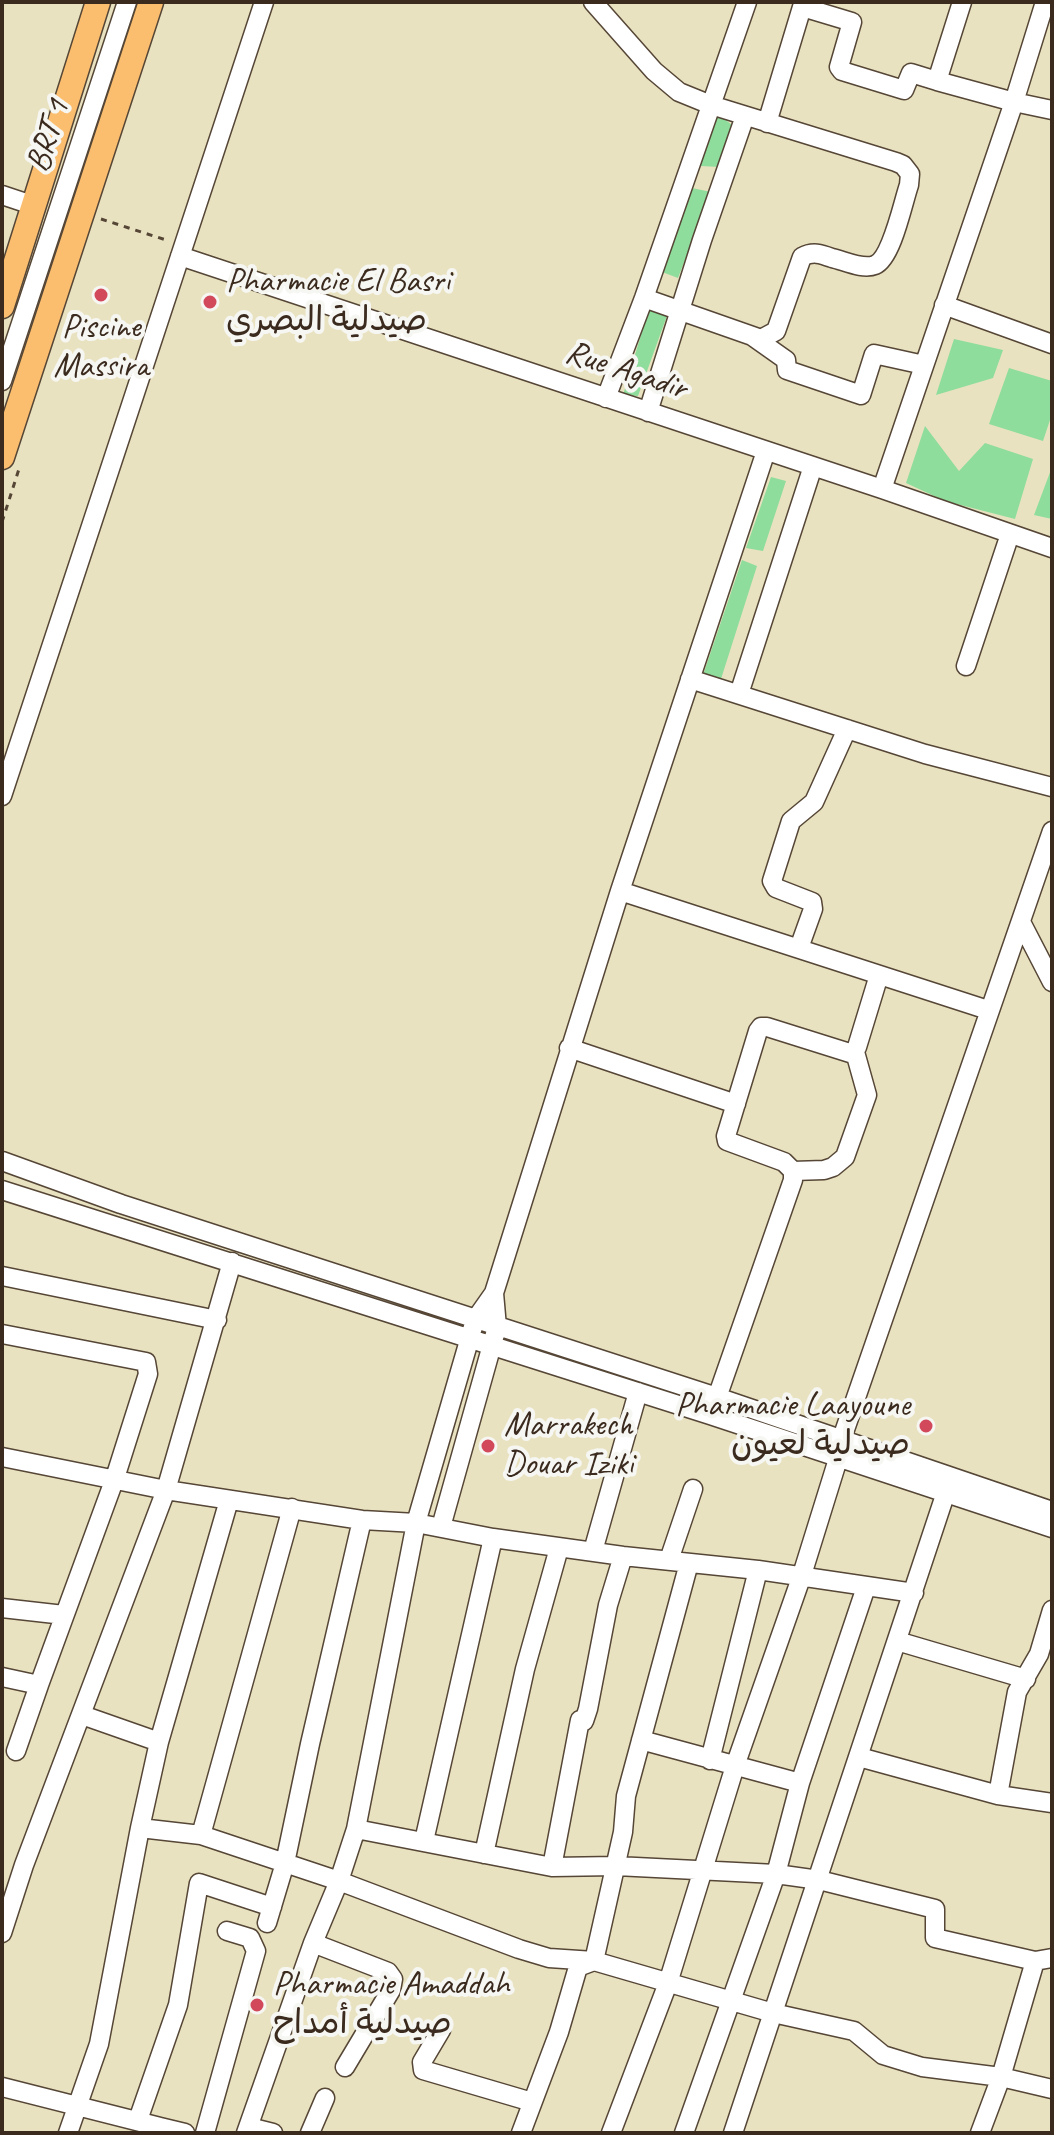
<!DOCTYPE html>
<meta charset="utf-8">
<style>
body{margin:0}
#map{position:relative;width:1054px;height:2135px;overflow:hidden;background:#e9e2c0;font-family:Caveat,sans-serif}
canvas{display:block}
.frame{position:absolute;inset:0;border:4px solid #3b2a1e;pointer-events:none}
</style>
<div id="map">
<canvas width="1054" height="2135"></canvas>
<div class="frame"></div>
</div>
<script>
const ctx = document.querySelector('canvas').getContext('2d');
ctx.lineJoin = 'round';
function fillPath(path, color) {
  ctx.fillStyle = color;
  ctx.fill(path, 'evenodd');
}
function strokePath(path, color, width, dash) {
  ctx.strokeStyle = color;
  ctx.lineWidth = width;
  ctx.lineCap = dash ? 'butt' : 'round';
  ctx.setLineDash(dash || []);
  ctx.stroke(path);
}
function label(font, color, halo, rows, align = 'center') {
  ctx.font = font + ' Caveat,"Playpen Sans Arabic",sans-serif';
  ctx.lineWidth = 8;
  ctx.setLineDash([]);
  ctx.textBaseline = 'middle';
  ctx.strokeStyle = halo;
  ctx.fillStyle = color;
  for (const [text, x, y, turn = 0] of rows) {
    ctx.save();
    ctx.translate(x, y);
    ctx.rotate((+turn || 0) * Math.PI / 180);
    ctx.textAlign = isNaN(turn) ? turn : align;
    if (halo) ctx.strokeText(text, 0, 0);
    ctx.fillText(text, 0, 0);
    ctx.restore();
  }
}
fillPath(new Path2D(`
 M718,114L732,125L720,167L700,166Z
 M692,188L711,192L678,278L662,272Z
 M649,308L668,313L638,396L623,395Z
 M954,339L1003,350L993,378L936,395Z
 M1009,368L1052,381V414L1043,441L989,424Z
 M925,426L959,471L985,443L1033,459L1015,519L945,501L906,483Z
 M1052,467V519L1034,515Z
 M771,477L786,481L763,551L746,548Z
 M742,560L757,566L721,679L703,675Z`), '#8edd9c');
const minor = new Path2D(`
 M593,2L654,71L679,92L711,105L896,162L903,165L910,174L909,185C903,202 892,258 875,265C863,270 845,261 832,258C821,254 813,251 802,257L776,331L761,339L644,298
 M962,2L937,81L1014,102L1052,110
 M767,123L802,7L852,22L839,67L842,71L904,90L911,73L937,81
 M2,195L35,206
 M180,256L882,489L1052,548
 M944,305L1052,344
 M752,336L786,360L787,370L861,395L874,354L924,365
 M2,381L127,2
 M606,398L644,298L747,2
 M648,412L702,240L745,116
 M882,489L1014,102L1045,2
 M966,666L1010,534
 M690,679L925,754L1052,787
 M739,694L813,466
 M2,796L264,2
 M620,891L988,1010
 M1021,922L1052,982
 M799,948L813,909L812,902L776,888L772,881L791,821L814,802L847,729
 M569,1048L736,1104
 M2,1161L121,1204L717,1397L1052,1511
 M793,1171L824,1170L833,1167L845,1157L867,1095L855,1052
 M2,1190L710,1415L1052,1528
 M2,1276L217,1320
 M494,1293L620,891L766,451
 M2,1334L146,1362L148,1374L115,1478L39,1685L2,1677
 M713,1409L793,1180V1171L784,1162L727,1141L726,1136L758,1031L761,1027H767L853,1054L857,1047L879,975
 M2,1457L166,1490L362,1520L416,1523L493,1538L623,1556L758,1570L914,1593
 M292,1508L201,1835L339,1881L519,1949L549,1958L594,1961L773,2013L854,2031L883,2055L922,2067L1001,2077L1052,2089
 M593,1551L638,1392
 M669,1560L693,1489
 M2,1608L64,1615
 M897,1641L1026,1679
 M82,1715L159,1742
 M641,1740L800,1783
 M16,1751L39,1685
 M859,1757L998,1795L1052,1803
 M710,1760L758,1570
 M998,1795L1017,1692L1039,1654L1052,1610
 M140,1828L201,1835
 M356,1829L552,1867L616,1866L776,1874L819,1880L935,1909V1938L1035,1961
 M424,1841L493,1538
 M484,1854L525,1669L559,1548
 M552,1867L580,1720L584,1721L588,1709L608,1605L623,1556
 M267,1923L285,1863L310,1744L362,1520
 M2,1933L24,1865L166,1490L232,1262
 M313,1943L388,1972L393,1979L391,1990L345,2067
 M441,2030L422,2062L423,2070L532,2102
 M2,2087L160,2127
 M138,2120L178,2005L199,1883L272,1907
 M249,2127L273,2133
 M68,2133L99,2044L140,1828L159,1742L229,1500
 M158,2133L160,2127L185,2133
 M205,2133L256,1951L250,1938L227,1931
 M246,2133L313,1943L339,1881L356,1829L416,1523L475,1320L494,1293L497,1327L441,1527
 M310,2133L325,2098
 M521,2133L559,2032L578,1967L594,1961L623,1832L626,1796L689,1563
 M611,2133L668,1983L735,1766L801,1578L838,1459L841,1441L1052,831
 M684,2133L776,1874L800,1783L866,1587
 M733,2133L949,1483
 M980,2133L1001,2077L1035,1961L1052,1958`);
const major = new Path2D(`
 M2,306L98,2
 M2,457L151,2`);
strokePath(minor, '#554636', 21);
strokePath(major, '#554636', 27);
strokePath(new Path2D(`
 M101,219L166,240
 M2,522L19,469`), '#554636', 3, [6, 6]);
strokePath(minor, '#fff', 18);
strokePath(major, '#fbbd6e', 24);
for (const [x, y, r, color] of [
 [101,295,8,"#d1495b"],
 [210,302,8,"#d1495b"],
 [926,1426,8,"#d1495b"],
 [488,1446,8,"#d1495b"],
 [257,2005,8,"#d1495b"]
]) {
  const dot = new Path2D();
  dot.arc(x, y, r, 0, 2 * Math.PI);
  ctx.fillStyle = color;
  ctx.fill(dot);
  strokePath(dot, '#f6f6f2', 3);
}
label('34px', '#3b2a1e', '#f6f6f2', [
 ["BRT 1",49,136,-72],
 ["Rue Agadir",626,371,18]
]);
label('34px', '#3b2a1e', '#f6f6f2', [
 ["Pharmacie El Basri",226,282],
 ["صيدلية البصري",226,321],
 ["Piscine",101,328,"center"],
 ["Massira",101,367,"center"],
 ["Pharmacie Laayoune",910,1406,"right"],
 ["صيدلية لعيون",910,1445,"right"],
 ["Marrakech",504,1426],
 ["Douar Iziki",504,1465],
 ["Pharmacie Amaddah",273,1985],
 ["صيدلية أمداح",273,2024]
], 'left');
</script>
